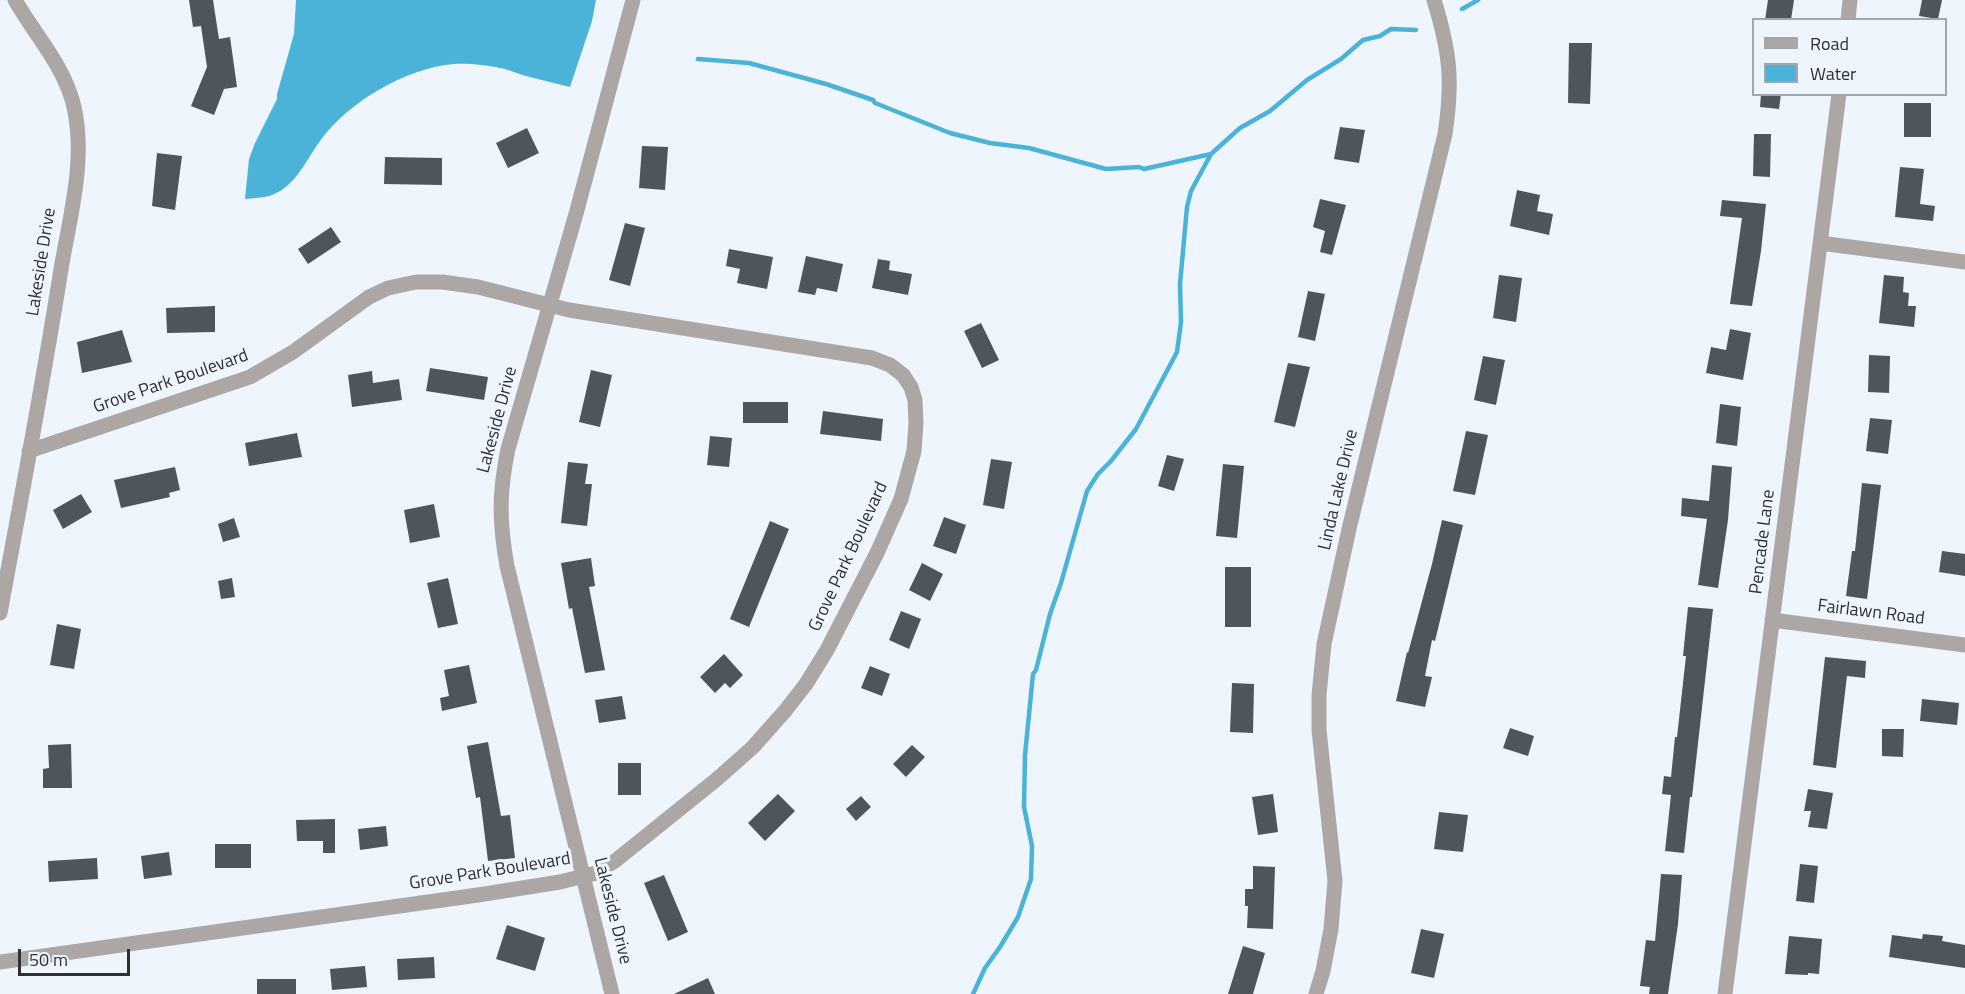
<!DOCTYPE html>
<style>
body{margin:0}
#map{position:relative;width:1965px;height:994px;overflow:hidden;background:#eff5fd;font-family:"Titillium Web",sans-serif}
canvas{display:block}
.legend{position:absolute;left:1752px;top:18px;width:195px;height:78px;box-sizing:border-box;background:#eff5fd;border:2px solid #a2a7ad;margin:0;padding:8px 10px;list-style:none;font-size:18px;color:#2e3134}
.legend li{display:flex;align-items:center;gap:12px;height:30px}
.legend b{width:30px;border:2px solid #a2a7ad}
.scale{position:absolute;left:18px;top:949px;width:112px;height:27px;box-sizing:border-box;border:3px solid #2e3134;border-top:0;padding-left:8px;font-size:18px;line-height:21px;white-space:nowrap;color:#2e3134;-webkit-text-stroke:4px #eff5fd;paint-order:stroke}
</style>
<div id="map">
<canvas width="1965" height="994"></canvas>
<ul class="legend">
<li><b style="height:8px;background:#aca7a4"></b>Road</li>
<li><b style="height:16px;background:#4bb3d7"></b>Water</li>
</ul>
<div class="scale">50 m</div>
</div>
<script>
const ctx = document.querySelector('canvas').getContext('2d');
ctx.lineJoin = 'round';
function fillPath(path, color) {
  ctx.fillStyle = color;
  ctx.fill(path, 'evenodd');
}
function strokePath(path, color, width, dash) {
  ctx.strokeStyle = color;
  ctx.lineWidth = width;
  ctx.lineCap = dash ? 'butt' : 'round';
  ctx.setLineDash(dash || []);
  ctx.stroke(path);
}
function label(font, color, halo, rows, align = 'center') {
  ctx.font = font + ' "Titillium Web",sans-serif';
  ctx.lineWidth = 6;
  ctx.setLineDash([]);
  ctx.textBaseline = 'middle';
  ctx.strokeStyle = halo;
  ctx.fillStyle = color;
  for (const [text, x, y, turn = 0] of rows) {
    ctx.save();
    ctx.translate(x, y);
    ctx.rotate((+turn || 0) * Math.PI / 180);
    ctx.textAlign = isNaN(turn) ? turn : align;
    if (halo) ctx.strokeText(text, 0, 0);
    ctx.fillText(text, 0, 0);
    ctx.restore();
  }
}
fillPath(new Path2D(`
 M296,0H596L592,21L570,87C555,83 540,80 526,76C517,74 509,69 500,68C486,65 468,63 454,64C406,68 348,102 320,141C306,160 296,186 272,195C264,198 254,198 245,199L249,159L255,143L277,99V94L294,34Z`), '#4bb3d7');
strokePath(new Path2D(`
 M1462,9L1478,0
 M698,59L749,63L826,84L873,100L875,103L950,133L990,143L1029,148L1106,169L1139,167L1144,169L1211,154
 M973,994L985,968L1000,947L1018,917L1031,879L1032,846L1024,807L1025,755L1033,674L1036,670L1050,614L1061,583L1087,491L1098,474L1111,461L1136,429L1177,352L1181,322L1180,284L1187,207L1191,191L1211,154L1240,128L1270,111L1307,80L1341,59L1363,40L1380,36L1391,29L1416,30`), '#4bb3d7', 4.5);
fillPath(new Path2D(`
 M189,0H213L219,39L230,37L237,87L224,89L214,115L191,106L207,67L201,26L193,27Z
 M1768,0H1794L1791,20H1765Z
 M1922,0H1942L1938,19L1919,16Z
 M1569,43H1592L1590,104L1568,103Z
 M1761,94H1781L1779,109L1760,107Z
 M1904,103H1931V137H1904Z
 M1340,127L1365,130L1359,163L1334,159Z
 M527,128L539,153L508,168L496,143Z
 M1754,134H1771L1770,177L1753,176Z
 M642,146L668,147L665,190L639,188Z
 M157,153L182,156L175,210L152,206Z
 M385,157L442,158V185L384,184Z
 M1900,167L1924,169L1920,204L1935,206L1933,221L1895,217Z
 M1517,190L1540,195L1537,211L1553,214L1549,235L1510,226Z
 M1320,199L1346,205L1332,255L1320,252L1325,231L1313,227Z
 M1722,200L1766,204L1761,251L1752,306L1730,304L1742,218L1720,216Z
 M625,223L645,228L630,286L609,280Z
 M331,227L341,242L308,264L298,249Z
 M729,249L773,257L767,289L737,283L740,269L726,266Z
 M806,256L843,264L837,292L817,288L815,295L798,292Z
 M878,259L890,261L889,270L912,274L908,295L872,288Z
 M1499,275L1522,278L1516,322L1493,318Z
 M1884,275L1904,277L1903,292L1909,293L1908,306H1916L1914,327L1879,323Z
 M1308,291L1325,294L1315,341L1298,337Z
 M215,306V332L167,333L166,308Z
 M981,323L999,360L982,368L964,331Z
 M1730,329L1751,333L1743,380L1706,373L1711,347L1726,350Z
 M122,330L132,362L82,373L77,342Z
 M1869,355L1890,356L1889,393L1868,392Z
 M1483,356L1505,360L1496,405L1474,400Z
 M1288,363L1310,367L1295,427L1274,422Z
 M430,368L488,377L484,400L426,391Z
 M591,370L612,375L600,427L579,422Z
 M372,371L373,383L399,379L402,400L352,407L348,375Z
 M743,402H788V423H743Z
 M1720,404L1741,407L1737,446L1716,443Z
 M823,411L883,419L881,441L820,434Z
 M1870,418L1892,420L1888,454L1866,451Z
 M1466,431L1488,435L1475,495L1453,491Z
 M297,433L302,457L249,466L245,443Z
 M710,436L732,438L729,467L707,465Z
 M1167,455L1184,459L1174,491L1158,486Z
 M991,459L1012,462L1004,509L983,505Z
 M568,462L588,464L585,484H592L587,526L561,523Z
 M1223,464L1244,466L1237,538L1216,536Z
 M1712,465L1732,467L1728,520L1718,588L1698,585L1707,519L1681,516L1682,498L1709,501Z
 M175,467L180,490L169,493L170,497L121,508L114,480Z
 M1862,483L1881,485L1867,599L1846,596L1852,551H1855Z
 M81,494L92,512L63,529L53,510Z
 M434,504L440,537L410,543L404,510Z
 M944,517L966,525L956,554L933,546Z
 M234,518L240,537L223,542L218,524Z
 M1442,520L1463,525L1435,641L1432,640L1425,676L1432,677L1425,707L1396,701L1407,652L1408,653L1432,564Z
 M770,521L789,529L749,627L730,619Z
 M1942,551L1965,554V576L1939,572Z
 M591,558L595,586L589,587L605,670L585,673L572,608L569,609L561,563Z
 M922,563L943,574L930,601L909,590Z
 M1225,567H1251V627H1225Z
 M232,578L235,597L221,599L218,581Z
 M448,578L458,624L438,628L427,583Z
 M1688,607L1713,609L1692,797H1690L1684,853L1665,851L1671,795L1662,794L1664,776L1671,777L1675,737H1677L1686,656H1683Z
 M901,611L921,619L909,649L889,640Z
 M57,624L81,629L74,669L50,665Z
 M724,654L743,675L730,688L725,683L715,693L700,677Z
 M1825,657L1866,661L1865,678L1847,676L1836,768L1813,765Z
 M469,665L477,703L442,711L440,698L449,696L444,670Z
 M870,666L890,674L882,696L861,688Z
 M1232,683L1254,684L1253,733L1230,732Z
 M622,696L626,719L599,723L595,700Z
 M1922,699L1959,703L1957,725L1920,721Z
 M1510,728L1534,736L1528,756L1503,748Z
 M1882,729H1904L1903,757L1882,756Z
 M488,742L501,816L510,815L515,858L488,861L480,797L476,798L467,746Z
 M71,744L72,788H43V769L49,768L48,745Z
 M912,745L925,757L906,777L893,764Z
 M618,763H641V795H618Z
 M1808,789L1833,793L1827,829L1808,827L1811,811H1804Z
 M778,794L795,811L765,841L748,823Z
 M1273,794L1278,832L1258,835L1252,797Z
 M861,796L871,807L856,821L846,809Z
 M1439,812L1468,815L1463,852L1434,849Z
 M335,819V853H323V841H297L296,820Z
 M386,826L388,846L360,850L358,829Z
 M215,844H251V868H215Z
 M169,852L172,875L144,879L141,856Z
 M97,858L98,879L49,882L48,861Z
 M1800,864L1818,866L1814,903L1796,901Z
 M1253,866L1275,867L1273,929L1247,928L1248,906H1245V889H1253Z
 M1661,874L1682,875L1678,924L1668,994H1649L1650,987L1640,986L1646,940L1655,941Z
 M664,875L688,932L668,941L644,883Z
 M507,925L545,938L535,971L496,959Z
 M1421,929L1444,934L1434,978L1411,973Z
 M1923,934L1943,936L1942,941L1965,945V968L1889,957L1892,935L1922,939Z
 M1789,936L1822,939L1819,974L1808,973V975L1785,974Z
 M1243,946L1265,953L1253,994H1228Z
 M434,957L435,978L398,980L397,959Z
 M365,966L367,987L332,990L330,969Z
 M708,978L715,994H674Z
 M257,979H296V994H257Z`), '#4f555d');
strokePath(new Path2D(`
 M1848,20L1850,0
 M1820,243L1965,262
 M0,613C21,499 43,384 61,269C70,216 86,160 74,107C65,67 35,35 15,0
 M1772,620L1965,645
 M0,962L478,895L560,882L596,873L615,861L717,779L753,747L785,711L806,684L827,650L877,553L901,499L914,451L916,423L915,400L911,387L903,375L890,365L872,358L569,310L478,287L442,282H416L388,288L369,297L293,352L250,377L29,451
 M612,994L507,566C499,521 499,492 508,449L576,214L633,0
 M1316,994L1323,971L1331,929L1335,881L1319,730V695L1324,644L1349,529L1445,134C1453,81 1450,52 1434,0
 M1725,994L1839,94`), '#aca7a4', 15);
label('18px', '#2e3134', '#eff5fd', [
 ["Lakeside Drive",42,262,-81],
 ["Grove Park Boulevard",171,382,-19],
 ["Lakeside Drive",498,420,-75],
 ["Linda Lake Drive",1339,490,-77],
 ["Pencade Lane",1763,542,-83],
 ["Grove Park Boulevard",849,557,-65],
 ["Fairlawn Road",1871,613,7],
 ["Grove Park Boulevard",490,872,-9],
 ["Lakeside Drive",612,911,76]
]);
</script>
